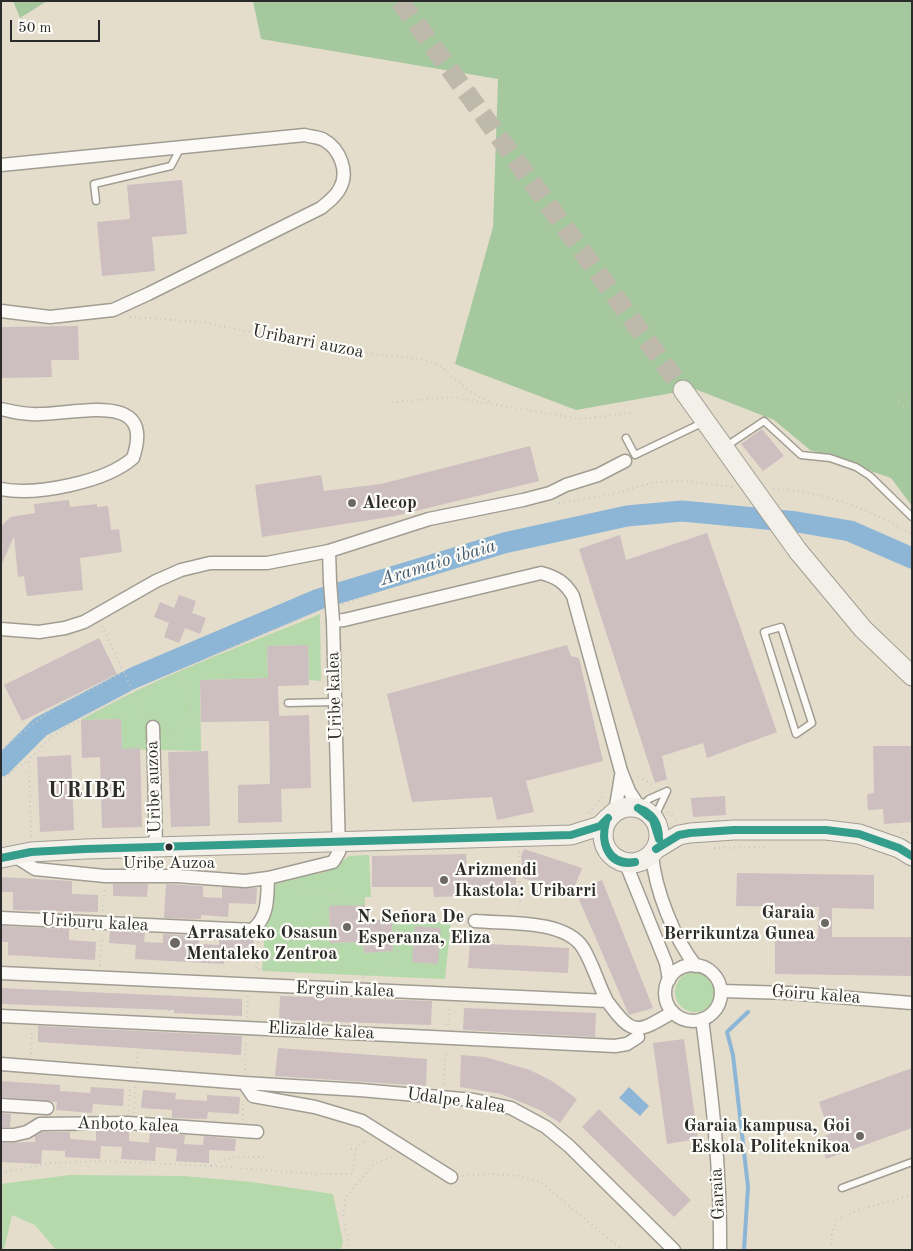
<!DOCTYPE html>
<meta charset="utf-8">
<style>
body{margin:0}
#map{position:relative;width:913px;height:1251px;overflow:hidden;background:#e4ddcc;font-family:"Old Standard TT",serif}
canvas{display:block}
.frame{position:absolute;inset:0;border:2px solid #2b2b2b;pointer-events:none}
.scale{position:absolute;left:10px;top:20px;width:90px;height:22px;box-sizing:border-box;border:2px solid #2b2b2b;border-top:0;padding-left:6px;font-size:15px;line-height:18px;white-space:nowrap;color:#2b2b2b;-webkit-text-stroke:4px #fdfcf7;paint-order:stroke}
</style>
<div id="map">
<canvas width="913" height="1251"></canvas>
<div class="frame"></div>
<div class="scale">50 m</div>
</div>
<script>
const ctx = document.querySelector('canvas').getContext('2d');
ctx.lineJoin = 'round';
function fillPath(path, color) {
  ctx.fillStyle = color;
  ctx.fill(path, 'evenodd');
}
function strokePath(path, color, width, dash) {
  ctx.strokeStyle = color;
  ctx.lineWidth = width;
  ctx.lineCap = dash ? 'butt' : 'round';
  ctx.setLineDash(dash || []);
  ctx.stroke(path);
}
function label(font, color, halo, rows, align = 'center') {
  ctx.font = font + ' "Old Standard TT",serif';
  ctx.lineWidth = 4.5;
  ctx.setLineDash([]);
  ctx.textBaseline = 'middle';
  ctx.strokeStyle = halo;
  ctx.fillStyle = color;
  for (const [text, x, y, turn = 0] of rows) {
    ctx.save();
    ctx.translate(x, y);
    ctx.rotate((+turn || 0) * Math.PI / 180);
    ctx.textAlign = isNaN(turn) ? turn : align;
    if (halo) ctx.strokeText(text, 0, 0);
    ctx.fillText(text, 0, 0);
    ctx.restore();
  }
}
fillPath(new Path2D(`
 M320,614L321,681L309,680L308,645L267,646L268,678L200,680L201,751L122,749L121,719L81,720C156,676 241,647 320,614Z
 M369,855L371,897H365V905L329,907L330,943L363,942L364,953L393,951L392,924L404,919L451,923L445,979L262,971L265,929L271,914L273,886L281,879L322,873L333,868L349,856Z
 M675 992a20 20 0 1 1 40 0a20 20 0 1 1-40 0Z
 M70,1175L183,1176L252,1182L333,1194L343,1242L341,1250H56L35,1225L12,1215L4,1250H1V1184Z`), '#b6d9ab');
fillPath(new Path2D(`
 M13,1H47L20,18Z
 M253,1H912V506L891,478L810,450L774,420L695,389L576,410L455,364L493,227L498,79L261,39Z`), '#a6c89f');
fillPath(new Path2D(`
 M629,1087L649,1106L640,1116L619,1098Z`), '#8db6d6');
strokePath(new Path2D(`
 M744,1250L748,1187L733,1055L727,1032L748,1012`), '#8db6d6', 4);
strokePath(new Path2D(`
 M1,766L40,727L133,678L319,599L504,543L627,516L682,511L797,522L850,531L912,558`), '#8db6d6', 21);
fillPath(new Path2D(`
 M182,180L187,234L152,237L155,271L102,276L97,222L130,219L127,185Z
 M78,326L79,360H51L52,377L1,378V327Z
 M762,429L784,456L763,471L741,444Z
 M530,446L539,481L395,516L262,537L255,485L321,475L324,491L381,484Z
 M69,500L70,507L97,504V507L108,506L111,530L119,529L122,552L80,558L83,590L27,596L24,576L18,577L14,536L1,566V526L11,517L35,513L34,504Z
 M707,533L777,732L707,758L703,743L662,756L667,779L655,783L579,549L620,535L626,560Z
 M179,595L196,601L192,613L206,618L200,634L185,628L179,643L164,637L169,623L154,617L160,602L174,608Z
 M99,638L117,674L22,721L4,685Z
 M308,645L309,685L278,686L279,716L309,715L311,788L281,789L282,822L238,823V785L270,784L269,721L201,722L200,680L268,678L267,646Z
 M567,645L571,656L579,658L603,761L526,781L534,812L497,820L492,797L412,802L387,694Z
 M121,719L122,749L140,748L142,827L102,828L100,757L82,758L81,720Z
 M873,746H912V822L884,824L883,809L868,810L867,794L874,793Z
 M208,751L210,826L171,827L168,752Z
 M71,755L74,830L40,832L37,757Z
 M725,796L726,815L693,817L691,798Z
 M524,849L582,868L573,891L602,880L653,1008L629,1015L578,897L523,878L521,856Z
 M466,854L467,874L516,873V895L434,897L433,887H372V856Z
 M737,873L874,875V909L832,908V937H912V976L775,974V936L818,937L819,907L736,906Z
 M1,877L72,881V894L98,895V912L13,910V892H1Z
 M113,884H148L147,897L113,896Z
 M166,884L203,886V897L222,898V887L257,888L256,904L229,903L228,917L201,915V919L164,918Z
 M365,905L366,921L392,919L393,951L364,953L363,942L330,943L329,906Z
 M1,926L69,929V940L96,942L95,960L8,955V942H1Z
 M415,926L441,928L438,964L412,962Z
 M110,931L145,933L144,942L163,943V934L200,936L199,944L219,945V937L254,938L253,952L225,951L224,964L135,959L136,945L109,943Z
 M470,943L569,948L568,973L468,968Z
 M1,988L242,999V1016L174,1013V1010L1,1004Z
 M280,996L432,1001L431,1025L279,1020Z
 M464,1008L596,1013L595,1037L463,1030Z
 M38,1026L242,1036L241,1055L38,1042Z
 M684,1039L698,1139L667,1144L653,1043Z
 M278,1048L427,1059L426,1086L275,1076Z
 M461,1055L485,1057L530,1070L552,1081L577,1099L560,1123L540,1110L501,1094L460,1087Z
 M912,1068V1128L826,1159L818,1138L830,1134L819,1102Z
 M1,1081L60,1085V1091L90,1093L91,1087L124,1089L123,1106L93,1104L92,1113L56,1110L57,1102L1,1097Z
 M143,1090L176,1093L175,1099L207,1101V1095L240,1097L239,1114L208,1112L207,1119L172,1118V1110L141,1108Z
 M599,1109L691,1200L674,1217L582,1127Z
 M1,1113L11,1114L10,1127H1Z
 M96,1131H129V1141L149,1143L150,1133L185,1135L184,1144L203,1145L204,1136L236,1139L235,1151L209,1150V1163L176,1161L177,1149L156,1147L155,1161L121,1159L122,1147L101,1146L100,1159L65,1157V1151L42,1150L41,1164L1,1162V1143L35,1142V1136L42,1132H70V1139L96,1141Z`), '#cdbec0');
strokePath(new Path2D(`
 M400,1L683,390`), '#bfb9ac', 19, [19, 9]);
const lane = new Path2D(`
 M96,201L94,184L171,166L181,147
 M626,438L635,455L704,422
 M725,447L764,421L801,455L830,458L856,467L870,476L912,517
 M781,627L812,723L796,734L764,632Z
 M288,703L335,702
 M640,808L649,799L667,791
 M656,822L658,810L667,791
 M842,1188L912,1162`);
const street = new Path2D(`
 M1,165L305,135C311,137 319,137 324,140C340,149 349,172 340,188C336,197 328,202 321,208L148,294L113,310L50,317L1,311
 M1,409C14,412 26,415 40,414C77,414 156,390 133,458C106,482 36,496 1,489
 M329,551L330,582
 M1,629L39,632L65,628L84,622L156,581L181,570L210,563H267L329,551L429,519L523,500L550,493L566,485L598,475L625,461
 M153,727L156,847
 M615,812L621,776
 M13,855L35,869L105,876H177L245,881L268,878
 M652,855C655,889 674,939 696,966
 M626,864L666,963L669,980
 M1,918L252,930C269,917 267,898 268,878L333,862L339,852L333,621L344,620L541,573C556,577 565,582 573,596L621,771L629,791L640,808
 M475,921C506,924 565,919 583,948C593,964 598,984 607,1001
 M665 993a28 28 0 1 1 56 0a28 28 0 1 1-56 0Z
 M1,973L607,1001C633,1036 636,1034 673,1012
 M721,991L789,993L912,1003
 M1,1016L615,1046L627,1044L638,1037
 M702,1019C712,1096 721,1173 720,1250
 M1,1064L244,1083L360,1090L474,1100L511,1108L546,1127L569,1146L674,1250
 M244,1083L253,1096L315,1107L362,1121L451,1177
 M1,1105L47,1108
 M1,1135H14L27,1132L40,1124L128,1123L257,1132`);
const secondary = new Path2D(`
 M683,390L745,477
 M798,551L863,629L912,676
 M603 835a28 28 0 1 1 56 0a28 28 0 1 1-56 0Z
 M656,849L679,835L690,833L734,830H826L859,834L899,848L912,856
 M1,858L31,852L85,849L571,835L600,826L608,818`);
strokePath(lane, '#a19d93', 9);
strokePath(street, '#a19d93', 15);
strokePath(secondary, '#a19d93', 21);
strokePath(new Path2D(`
 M130,317L202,322L336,350L420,359L438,364L469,391L492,403
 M912,394L903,397L897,404L912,408
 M392,402L451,397L581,419L635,412
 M773,489C822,491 871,509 912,535
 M559,503L619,493L654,482L683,481L734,487
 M343,604L376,593
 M102,626L146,719
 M191,712L197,715L201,730
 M166,731L180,729C199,710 188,694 178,673
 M134,748L141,743
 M1,749L54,708L125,672
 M172,750L177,739L174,730
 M638,777L655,786
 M1,780L29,760
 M668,812L677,820
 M589,813L605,794
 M902,832L912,833
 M31,837L29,760L52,736L66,727L220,652L319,611
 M714,848L769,847
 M519,851L520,911
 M289,886L365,901
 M103,911L105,888
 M258,942L256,969H264L275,952L316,923L332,896
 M100,966L102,936
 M363,978V976L398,962L400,921
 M56,1006V988
 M169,1011V994
 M247,1017L248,996
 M448,1025L449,1005
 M31,1054L32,1029
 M137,1063L138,1035
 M245,1070L246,1040
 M443,1085L446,1050
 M129,1111L130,1086
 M134,1113L135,1087
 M243,1120V1104
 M351,1149H356L366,1139
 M211,1166L316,1174H352L356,1149
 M1,1173L51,1163L101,1161L209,1166L234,1157H265
 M463,1176L489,1174L521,1176L540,1182L622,1250
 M350,1250L343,1217L346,1197L375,1163L394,1156
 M831,1250L832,1232L838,1219L861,1209L912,1195`), '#c8c7c3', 2, [1, 4]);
strokePath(lane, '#fbfaf7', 6);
strokePath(street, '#fbfaf7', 12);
strokePath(secondary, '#f3f0e9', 19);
const streetBridge = new Path2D(`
 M330,582L333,621`);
const secondaryBridge = new Path2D(`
 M745,477L798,551`);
strokePath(streetBridge, '#a19d93', 15, []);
strokePath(secondaryBridge, '#a19d93', 21, []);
strokePath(streetBridge, '#fbfaf7', 12);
strokePath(secondaryBridge, '#f3f0e9', 19);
strokePath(new Path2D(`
 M638,808C653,813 659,824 659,839
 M638,808L653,820L659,839
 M606,822C600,843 609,866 635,862
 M606,822C600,843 609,868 635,862
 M656,849L679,835L690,833L734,830H826L859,834L899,848L912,856
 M1,858L31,852L85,849L571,835L600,826L608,818`), '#349d8b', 8);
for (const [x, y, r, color] of [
 [352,503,5,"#6c6963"],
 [169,847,4.5,"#2b2b2b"],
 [444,880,5,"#6c6963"],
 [825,923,5,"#6c6963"],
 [347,927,5,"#6c6963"],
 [175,943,6,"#6c6963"],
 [860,1136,5,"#6c6963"]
]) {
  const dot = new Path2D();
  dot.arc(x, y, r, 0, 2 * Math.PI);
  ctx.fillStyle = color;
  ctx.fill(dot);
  strokePath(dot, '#fdfcf7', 2);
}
label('17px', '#2b2b2b', '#fdfcf7', [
 ["Uribe Auzoa",169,864]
]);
label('18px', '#2b2b2b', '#fdfcf7', [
 ["Uribarri auzoa",308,342,11],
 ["Uribe kalea",335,696,-92],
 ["Uribe auzoa",154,787,-92],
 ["Uriburu kalea",95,923,3],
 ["Erguin kalea",345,990,2],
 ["Goiru kalea",816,995,4],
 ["Elizalde kalea",321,1031,3],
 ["Udalpe kalea",456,1101,8],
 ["Anboto kalea",128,1125,2],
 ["Garaia",718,1194,-93]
]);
label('bold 18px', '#2b2b2b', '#fdfcf7', [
 ["Alecop",362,503],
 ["Arizmendi",454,870],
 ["Ikastola: Uribarri",454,891],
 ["Garaia",815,913,"right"],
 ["Berrikuntza Gunea",815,934,"right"],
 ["N. Señora De",357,917],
 ["Esperanza, Eliza",357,938],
 ["Arrasateko Osasun",186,933],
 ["Mentaleko Zentroa",186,954],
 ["Garaia kampusa, Goi",850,1126,"right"],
 ["Eskola Politeknikoa",850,1147,"right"]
], 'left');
label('italic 19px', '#435c71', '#fdfcf7', [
 ["Aramaio ibaia",438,563,-17]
]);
ctx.letterSpacing = '1px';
label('bold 22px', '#2b2b2b', '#fdfcf7', [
 ["URIBE",87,791]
]);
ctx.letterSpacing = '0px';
</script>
